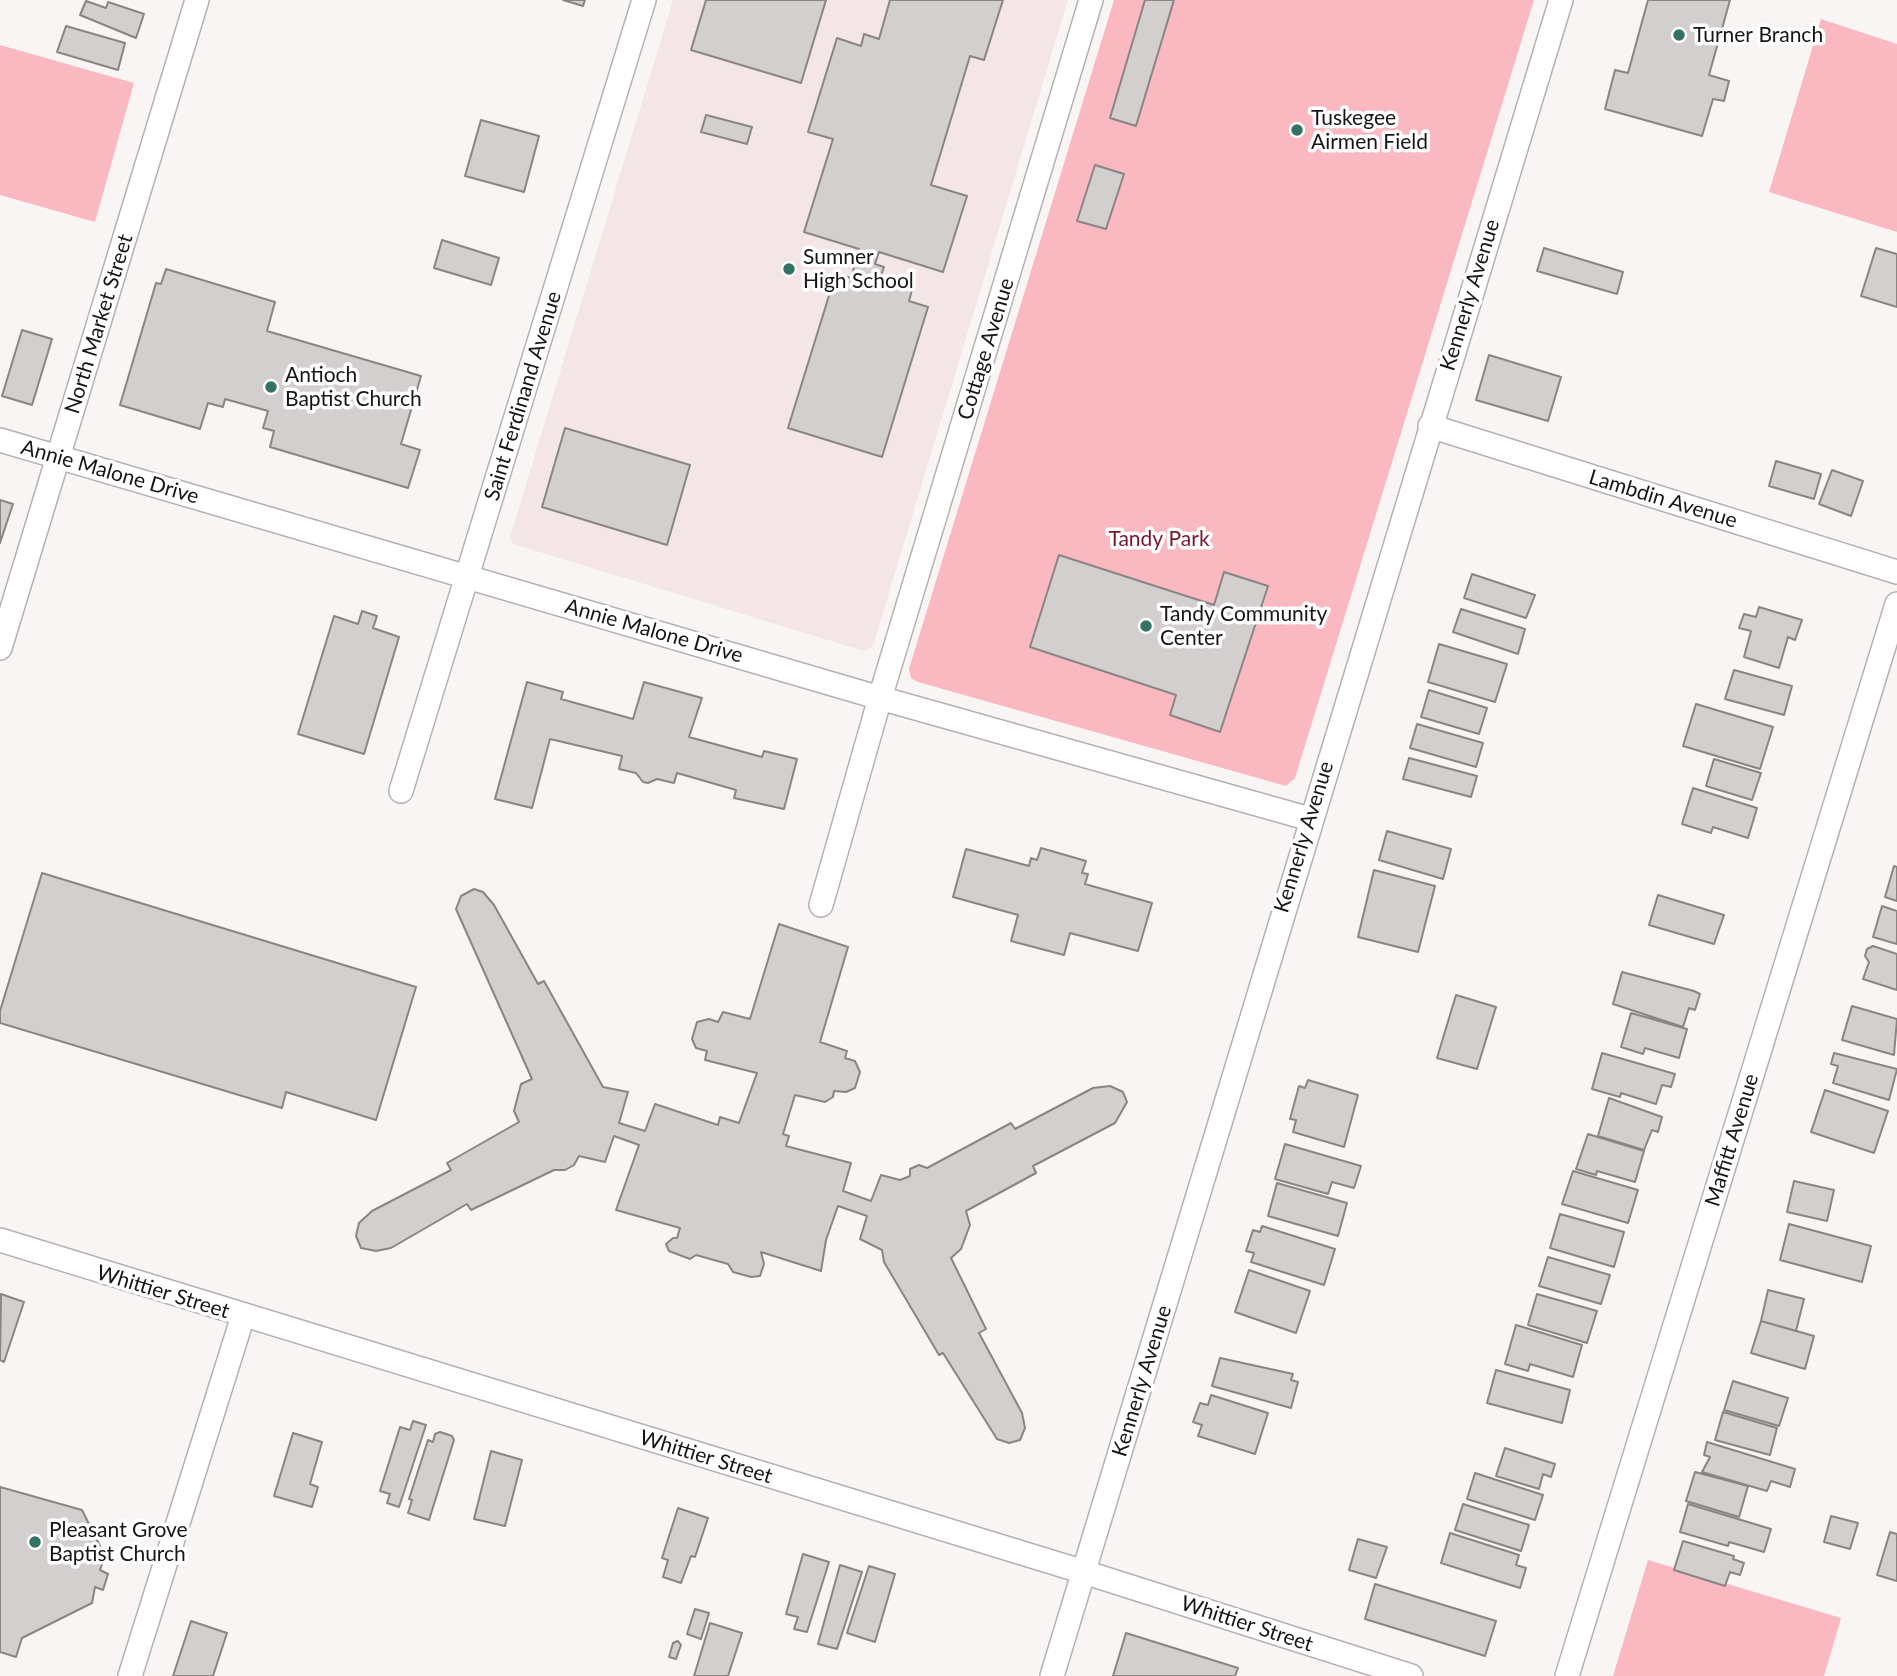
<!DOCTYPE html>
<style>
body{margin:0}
canvas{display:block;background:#faf5f5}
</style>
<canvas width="1897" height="1676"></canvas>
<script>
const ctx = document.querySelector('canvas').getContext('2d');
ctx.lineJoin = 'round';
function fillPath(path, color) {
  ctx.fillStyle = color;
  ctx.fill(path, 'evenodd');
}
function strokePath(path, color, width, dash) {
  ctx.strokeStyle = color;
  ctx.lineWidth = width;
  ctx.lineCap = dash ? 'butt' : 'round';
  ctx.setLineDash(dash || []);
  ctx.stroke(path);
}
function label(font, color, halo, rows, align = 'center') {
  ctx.font = font + ' Lato,sans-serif';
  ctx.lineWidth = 7;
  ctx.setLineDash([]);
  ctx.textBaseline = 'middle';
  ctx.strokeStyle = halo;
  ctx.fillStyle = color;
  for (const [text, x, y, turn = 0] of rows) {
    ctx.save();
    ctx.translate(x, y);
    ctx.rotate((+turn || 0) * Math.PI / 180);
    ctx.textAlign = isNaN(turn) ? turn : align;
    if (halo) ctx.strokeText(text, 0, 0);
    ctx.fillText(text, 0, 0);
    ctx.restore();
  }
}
fillPath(new Path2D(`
 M673,0H1068L873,646L864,651L513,544L510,537Z`), '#f4e6e7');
fillPath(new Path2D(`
 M1114,0H1534L1295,778L1286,786L918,682L911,678L909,669Z
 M1821,19L1897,44V232L1769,192Z
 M0,45L134,83L95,222L0,195Z
 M1648,1560L1841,1618L1824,1676H1613Z`), '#fab8c0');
const building = new Path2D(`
 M563,0H585L583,6Z
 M706,0H826L801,83L691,50Z
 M890,0H1003L984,60L970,56L931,185L967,196L943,272L879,252L875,264L884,267L881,276L913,286L909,301L928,307L882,457L788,428L836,273L851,278L859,249L804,232L833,139L808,132L837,38L861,46L864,34L879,39Z
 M1145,0H1174L1136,126L1110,118Z
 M1648,0H1730L1709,75L1729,81L1724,101L1713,99L1702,136L1605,109L1615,70L1628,73Z
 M86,1L106,8L108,2L144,14L136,38L80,15Z
 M66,26L125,43L118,70L57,52Z
 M706,115L752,127L747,144L701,132Z
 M481,120L539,136L524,192L465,176Z
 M1095,165L1124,174L1106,229L1077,221Z
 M442,240L499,258L491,285L434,268Z
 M1544,248L1623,272L1617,294L1537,271Z
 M1876,248L1897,254V307L1861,296Z
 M166,269L275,302L267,331L421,376L401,444L420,450L408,488L270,447L274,431L263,428L268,411L225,399L223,407L208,403L200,429L120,405L156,283L161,284Z
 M22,330L52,339L32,405L2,396Z
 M1489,355L1561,377L1548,421L1476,400Z
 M565,428L690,465L667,545L542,507Z
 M1776,461L1821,474L1814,499L1769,486Z
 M1832,470L1863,481L1851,516L1819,504Z
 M0,500L13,504L0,543Z
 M1059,555L1214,605L1224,572L1268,586L1220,732L1170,715L1176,695L1030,647Z
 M1472,574L1535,595L1526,618L1464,598Z
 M1759,607L1802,620L1795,640L1788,637L1779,668L1744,657L1751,631L1739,628L1744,614L1756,617Z
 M1461,609L1525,629L1518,654L1453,632Z
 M362,611L377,616L373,628L399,637L364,754L298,734L334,616L358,624Z
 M1439,644L1507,664L1495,702L1428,682Z
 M1734,670L1792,686L1784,715L1725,699Z
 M527,682L563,692L561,699L633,719L644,682L702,698L689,737L762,757L764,751L797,759L784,809L734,798L736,790L677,773L674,783L657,779L648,783L643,782L636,773L619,769L622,756L550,739L532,808L495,799Z
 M1429,690L1487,708L1479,734L1421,717Z
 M1696,704L1773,727L1760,769L1683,746Z
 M1417,724L1483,743L1476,767L1410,748Z
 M1409,758L1477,776L1471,797L1403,779Z
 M1714,759L1761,773L1752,800L1706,786Z
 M1693,788L1757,808L1748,838L1713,827L1711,833L1682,824Z
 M1387,831L1451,849L1443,879L1379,860Z
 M1041,848L1086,861L1082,873L1088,874L1085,884L1152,903L1138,951L1070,933L1064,955L1011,941L1018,915L953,897L966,849L1029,866L1031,858L1037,860Z
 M1894,866L1897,867V901L1885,897Z
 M1374,870L1435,886L1418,952L1358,937Z
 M42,873L416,987L376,1120L286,1092L282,1108L0,1023V1011Z
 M474,889L483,892L494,905L538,984L544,981L603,1087L628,1092L619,1123L645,1131L655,1104L718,1125L720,1117L739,1123L757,1073L705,1060L707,1051L696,1048L692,1039L697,1022L709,1019L718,1022L723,1012L750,1019L779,924L848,947L820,1042L847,1051L845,1058L855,1061L860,1072L855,1088L846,1092L834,1091L833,1097L825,1102L795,1095L783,1134L789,1136L786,1146L851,1163L843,1191L871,1201L881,1175L900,1180L910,1176V1169L919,1165L927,1168L1011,1123L1015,1129L1093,1088L1110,1086L1123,1092L1127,1102L1115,1123L1033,1166L1036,1173L966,1211L970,1225L961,1249L951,1258L986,1329L979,1333L1022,1413L1025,1428L1020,1440L1009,1443L997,1439L943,1353L939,1355L884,1262L882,1250L860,1239L867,1216L838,1206L826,1240L821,1271L761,1252L764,1264L760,1276L751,1277L733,1272L728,1264L696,1255L690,1259L669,1251L666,1244L673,1238H677L680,1228L616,1210L639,1145L614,1136L605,1162L579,1156L574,1165L565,1170H554L471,1210L467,1204L391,1248L376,1251L361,1248L356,1236L359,1223L372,1211L451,1170L447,1163L519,1122L514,1111L521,1084L532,1079L456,909L461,896Z
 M1658,895L1724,915L1714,944L1649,925Z
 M1882,906L1897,911V944L1873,937Z
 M1873,946L1897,954V990L1863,979L1869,962L1865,956L1867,949Z
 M1622,972L1694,991L1700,994L1695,1010L1689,1008L1683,1027L1613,1004Z
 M1456,995L1496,1007L1477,1069L1437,1058Z
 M1852,1006L1897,1019L1894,1055L1842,1040Z
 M1631,1013L1687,1029L1679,1058L1645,1048L1643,1054L1621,1047Z
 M1602,1053L1675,1074L1671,1087L1662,1085L1656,1104L1621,1093L1620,1097L1592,1089Z
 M1834,1053L1897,1069L1889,1100L1833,1083L1838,1066L1831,1064Z
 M1308,1080L1358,1095L1344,1147L1293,1132L1296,1120L1290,1119L1299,1086L1305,1088Z
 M1825,1090L1888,1111L1874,1153L1811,1132Z
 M1609,1098L1662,1117L1658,1132L1652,1130L1644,1150L1598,1136Z
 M1588,1134L1644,1151L1635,1182L1597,1171L1596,1175L1576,1169Z
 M1285,1144L1361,1166L1354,1188L1332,1182L1328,1194L1275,1179Z
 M1573,1171L1638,1190L1628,1223L1562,1204Z
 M1794,1181L1834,1190L1827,1221L1787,1212Z
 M1277,1183L1347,1203L1338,1236L1268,1216Z
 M1560,1214L1624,1232L1614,1267L1550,1248Z
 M1789,1224L1871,1246L1862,1282L1780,1260Z
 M1262,1226L1335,1249L1324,1285L1251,1262L1254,1253L1246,1251L1253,1230L1260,1232Z
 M1548,1257L1610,1275L1601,1304L1539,1286Z
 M1249,1270L1310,1291L1296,1333L1235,1312Z
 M1768,1290L1804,1299L1796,1331L1761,1321Z
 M1,1294L24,1302L4,1362L0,1360Z
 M1537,1294L1597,1311L1587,1343L1528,1325Z
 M1761,1321L1814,1336L1805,1369L1751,1353Z
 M1516,1325L1582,1345L1573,1377L1530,1364L1528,1371L1505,1364Z
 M1220,1358L1293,1374L1291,1380L1298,1382L1291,1408L1212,1386Z
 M1496,1370L1570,1390L1562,1423L1487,1403Z
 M1733,1381L1788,1398L1779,1426L1724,1410Z
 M1211,1395L1268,1413L1255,1454L1198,1436L1202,1425L1193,1422L1200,1403L1208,1405Z
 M1723,1412L1777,1428L1770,1455L1715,1440Z
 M413,1421L426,1425L399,1507L387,1503L390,1494L380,1491L400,1427L410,1430Z
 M440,1432L452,1436L454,1440L429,1520L408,1513L412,1500L409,1499L428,1440L433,1442L435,1434Z
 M293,1433L322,1442L310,1484L318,1487L312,1507L274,1496Z
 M1707,1442L1795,1469L1790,1487L1771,1481L1767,1491L1702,1472L1710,1457L1704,1455Z
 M1505,1448L1555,1464L1551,1477L1543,1474L1539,1489L1496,1476Z
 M491,1451L522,1460L505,1526L474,1519Z
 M1695,1472L1748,1486L1739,1517L1686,1501Z
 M1475,1473L1543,1495L1535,1520L1467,1499Z
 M0,1487L82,1510L105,1556L100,1570L108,1574L103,1590L95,1587L92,1603L22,1638L16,1657L0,1652Z
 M1463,1504L1529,1525L1521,1551L1455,1530Z
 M1688,1504L1771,1529L1764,1552L1729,1542L1728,1546L1680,1532Z
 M678,1508L708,1518L695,1557L691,1556L681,1583L663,1577L668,1560L662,1558Z
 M1831,1516L1858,1523L1850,1549L1824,1542Z
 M1890,1532L1897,1534V1581L1877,1575Z
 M1450,1533L1519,1555L1516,1565L1526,1568L1520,1588L1441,1563Z
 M1358,1539L1387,1547L1376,1578L1349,1570Z
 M1683,1541L1734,1556L1733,1559L1744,1563L1740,1575L1730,1572L1725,1586L1674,1570Z
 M803,1554L829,1562L807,1632L794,1629L798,1617L786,1614Z
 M840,1565L862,1572L837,1649L818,1644Z
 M869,1566L895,1574L875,1642L847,1633Z
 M1375,1584L1496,1621L1485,1656L1365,1619Z
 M695,1609L709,1613L701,1639L687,1634Z
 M191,1621L227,1633L213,1676H173Z
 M710,1623L742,1633L728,1676H694Z
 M1126,1633L1238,1668L1235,1676H1113Z
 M678,1641L681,1645L676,1659L669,1657L673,1643Z`);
fillPath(building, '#d4cfcf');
strokePath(building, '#8a8585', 2);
const street = new Path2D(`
 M1430,426L1897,572
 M0,440L880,698L1310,819
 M0,648L197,0
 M401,791L644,0
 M821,905L880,698L1091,0
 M0,1240L1084,1572L1411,1676
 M130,1676L243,1316
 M1052,1676L1561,0
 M1567,1676L1897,604`);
strokePath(street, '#b6b1b1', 26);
strokePath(street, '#fff', 23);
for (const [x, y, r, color] of [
 [1679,35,7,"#327464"],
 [1297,130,7,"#327464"],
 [789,269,7,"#327464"],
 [271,387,7,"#327464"],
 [1146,626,7,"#327464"],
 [35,1542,7,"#327464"]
]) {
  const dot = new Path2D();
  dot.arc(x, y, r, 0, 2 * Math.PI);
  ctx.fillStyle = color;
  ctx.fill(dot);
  strokePath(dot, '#fff', 2.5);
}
label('21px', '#161414', '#fff', [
 ["Turner Branch",1693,35],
 ["Tuskegee",1311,118],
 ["Airmen Field",1311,142],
 ["Sumner",803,257],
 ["High School",803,281],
 ["Antioch",285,375],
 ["Baptist Church",285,399],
 ["Tandy Community",1160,614],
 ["Center",1160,638],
 ["Pleasant Grove",49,1530],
 ["Baptist Church",49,1554]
], 'left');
label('21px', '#161414', '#fff', [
 ["Kennerly Avenue",1470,295,-73],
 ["North Market Street",99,324,-73],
 ["Cottage Avenue",986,349,-73],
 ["Saint Ferdinand Avenue",523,396,-73],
 ["Annie Malone Drive",110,472,16],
 ["Lambdin Avenue",1663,499,17],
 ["Annie Malone Drive",654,631,16],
 ["Kennerly Avenue",1304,837,-73],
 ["Maffitt Avenue",1732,1140,-73],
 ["Whittier Street",163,1292,17],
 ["Kennerly Avenue",1142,1381,-73],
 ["Whittier Street",706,1457,17],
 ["Whittier Street",1247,1624,18]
]);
label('21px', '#7a1631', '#fff', [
 ["Tandy Park",1159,539]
]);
</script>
